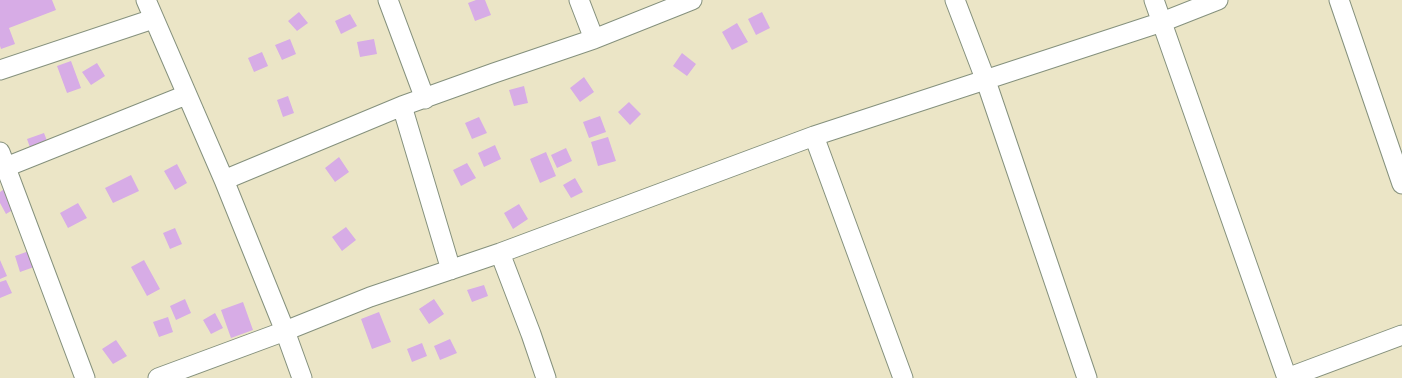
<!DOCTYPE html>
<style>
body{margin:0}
canvas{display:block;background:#ebe5c6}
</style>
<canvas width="1402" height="378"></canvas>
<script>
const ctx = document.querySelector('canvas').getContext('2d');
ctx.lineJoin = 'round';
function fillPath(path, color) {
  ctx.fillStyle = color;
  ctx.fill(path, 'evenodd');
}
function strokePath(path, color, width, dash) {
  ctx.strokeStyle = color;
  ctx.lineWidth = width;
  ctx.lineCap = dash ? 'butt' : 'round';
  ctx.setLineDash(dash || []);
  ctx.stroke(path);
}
fillPath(new Path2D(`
 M0,0H52L56,10L9,28L15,44L1,49L0,46Z
 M476,0H485L491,15L475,21L468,3Z
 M299,12L308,23L297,31L288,21Z
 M762,12L770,28L756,35L748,19Z
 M350,14L357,26L341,34L335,21Z
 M737,23L748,42L732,50L722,32Z
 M290,39L296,54L282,60L275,45Z
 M374,39L377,54L360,57L357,42Z
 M262,52L268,66L254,72L248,58Z
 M682,53L696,64L687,76L673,66Z
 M71,61L81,88L67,93L57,66Z
 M97,63L105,76L91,85L82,72Z
 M584,77L594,92L580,102L570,88Z
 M524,86L528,103L514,106L509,90Z
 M288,96L294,113L283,117L277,100Z
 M629,102L641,114L630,125L618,112Z
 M600,116L606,132L589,138L583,122Z
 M479,117L487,133L472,139L465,123Z
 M44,133L49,146L32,153L27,139Z
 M608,137L616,161L598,166L591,142Z
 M495,145L501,159L484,167L478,153Z
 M566,148L572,161L557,168L551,155Z
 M546,152L556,176L540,183L530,159Z
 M339,157L349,172L335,182L325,168Z
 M467,163L476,178L461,186L453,170Z
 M177,164L187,183L175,190L164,171Z
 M131,175L139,191L113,203L105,188Z
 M575,178L583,192L571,198L563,185Z
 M7,187L19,206L6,214L0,203V192Z
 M78,203L87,218L68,228L60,213Z
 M519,204L528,219L513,229L504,213Z
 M346,227L356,240L342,251L332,237Z
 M175,228L182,244L170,249L163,233Z
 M29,251L34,267L20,272L15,256Z
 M0,260L7,276L0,279Z
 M144,260L160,289L147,296L131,267Z
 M6,280L12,293L0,298V282Z
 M484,285L488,296L472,302L467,290Z
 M185,299L191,313L176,320L170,306Z
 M434,299L444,314L429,324L419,309Z
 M243,302L253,330L231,338L221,310Z
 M379,312L391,342L372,349L361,319Z
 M215,313L223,328L211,334L203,320Z
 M168,317L173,332L159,337L153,322Z
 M450,339L457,353L440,360L434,346Z
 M116,340L127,356L113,364L102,349Z
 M422,343L427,356L412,362L407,349Z`), '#d7ace6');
const minor = new Path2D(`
 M146,0L224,180L285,331L302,378
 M388,0L425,99
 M579,0L594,39
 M955,0L986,81L1087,378
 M1154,0L1287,378
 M1339,0L1402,184
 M0,70L153,19
 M402,106L451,270
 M814,136L903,378
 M0,152L85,378
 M6,167L186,95
 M224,180L402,106L494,73L594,39L692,0
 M500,253L531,334L546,378
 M158,378L285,331L370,297L500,253L814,136L1162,22L1218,0
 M1287,378L1402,335`);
strokePath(minor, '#85917d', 21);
strokePath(minor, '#fff', 19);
</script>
